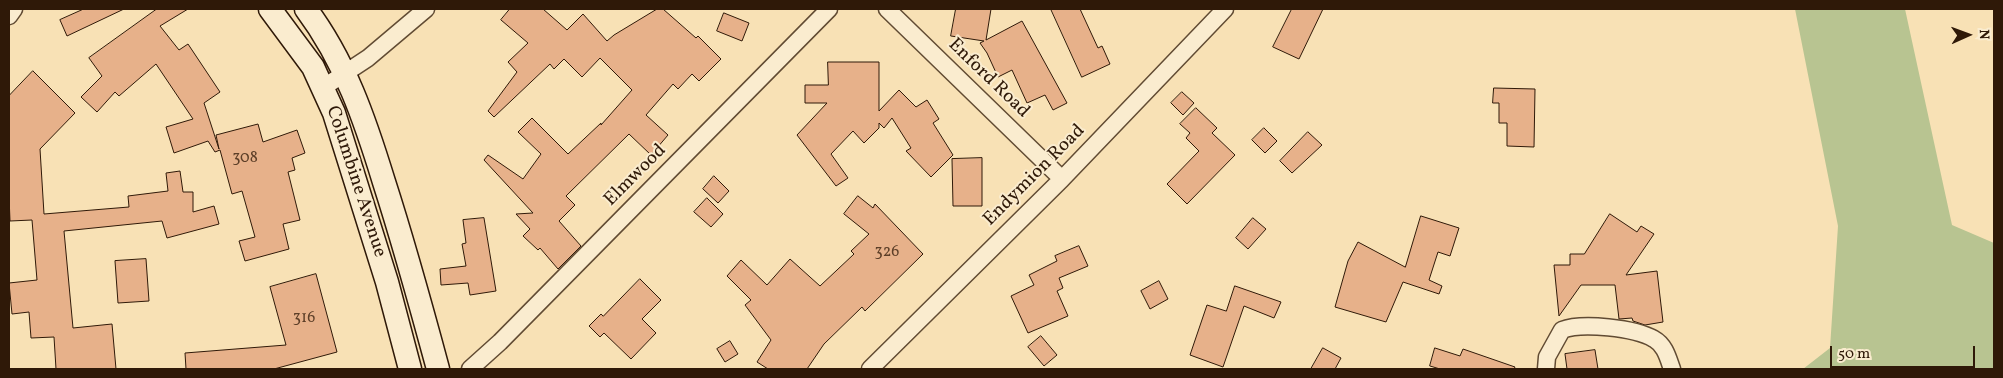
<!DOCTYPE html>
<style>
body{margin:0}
#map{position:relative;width:2003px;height:378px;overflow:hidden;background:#f8e1b5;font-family:Vollkorn,serif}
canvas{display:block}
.frame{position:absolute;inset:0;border:10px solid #2f1908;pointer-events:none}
.north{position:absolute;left:1943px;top:10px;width:50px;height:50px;-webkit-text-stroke:4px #faeccf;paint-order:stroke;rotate:88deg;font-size:14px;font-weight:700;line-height:20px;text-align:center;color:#2f1908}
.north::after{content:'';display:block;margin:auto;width:18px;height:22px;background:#2f1908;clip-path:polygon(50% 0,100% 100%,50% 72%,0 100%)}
.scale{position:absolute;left:1830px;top:346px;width:145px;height:22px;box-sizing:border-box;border:2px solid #2f1908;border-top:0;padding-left:6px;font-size:15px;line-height:18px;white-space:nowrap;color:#2f1908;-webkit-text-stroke:4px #faeccf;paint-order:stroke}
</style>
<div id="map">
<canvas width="2003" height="378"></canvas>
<div class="frame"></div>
<div class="north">N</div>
<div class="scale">50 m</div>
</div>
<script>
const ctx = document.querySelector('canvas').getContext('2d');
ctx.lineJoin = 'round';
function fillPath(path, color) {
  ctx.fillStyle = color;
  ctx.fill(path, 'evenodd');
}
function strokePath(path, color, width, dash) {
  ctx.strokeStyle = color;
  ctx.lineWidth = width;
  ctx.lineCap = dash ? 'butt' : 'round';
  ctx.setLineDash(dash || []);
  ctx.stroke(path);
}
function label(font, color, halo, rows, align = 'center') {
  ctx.font = font + ' Vollkorn,serif';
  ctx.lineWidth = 4;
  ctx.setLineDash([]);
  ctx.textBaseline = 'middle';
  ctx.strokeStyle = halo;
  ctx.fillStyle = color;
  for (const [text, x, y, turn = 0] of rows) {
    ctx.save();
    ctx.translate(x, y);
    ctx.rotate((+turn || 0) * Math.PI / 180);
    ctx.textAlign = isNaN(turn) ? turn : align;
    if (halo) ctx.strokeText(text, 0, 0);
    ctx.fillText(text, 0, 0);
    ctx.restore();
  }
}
fillPath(new Path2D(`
 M1795,9H1905L1952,225L1994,243V369H1803L1830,348L1838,226Z`), '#b8c491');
const building = new Path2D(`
 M84,9H124L67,36L60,20Z
 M157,9H188L160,26L179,50L188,44L220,92L204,103L219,149L216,135L258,124L263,142L297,130L305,153L292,158L295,170L288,172L300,220L283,224L289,249L245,261L239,241L255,237L242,191L232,194L220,150L215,152L208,141L174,153L166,127L193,119L156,64L119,96L115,92L97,112L81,97L102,76L89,58Z
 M510,9H543L567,30L583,14L607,41L614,35L657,9H663L696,38L698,36L721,59L699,81L692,74L678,89L673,84L646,115L668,135L651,155L629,134L566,196L575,205L559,221L581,246L558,269L540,248L538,250L523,236L530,229L516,214L533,213L484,160L488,155L523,179L541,154L518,132L532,118L568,154L601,123V125L632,90L600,58L582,77L564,59L554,69L550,64L494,117L488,111L517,72L508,62L528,43L501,20Z
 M956,9H991L986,40L1022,21L1067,103L1053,110L1045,95L1027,103L1012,70L998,77L987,53L980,43L984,41L951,36Z
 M1051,9H1080L1098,48L1102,46L1110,64L1082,77Z
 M1292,9H1323L1299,59L1273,47Z
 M724,13L749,23L742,41L717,31Z
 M828,62H879V111L899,90L916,107L927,100L939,119L933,123L953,155L931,177L906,151L911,148L892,118L884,128L879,123V128L864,143L853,131L831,154L848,178L836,186L797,135L827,103H805V85H828Z
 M33,71L75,113L40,149L44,214L129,207L128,196L168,191L166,173L180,171L183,192H193V212L214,206L219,224L167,238L162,221L64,231L73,328L112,324L116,369H56L54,337L31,338L29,312L12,314L9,283L37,280L32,220L10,221L9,196V96Z
 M1494,88L1535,89L1534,147L1507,146V123H1499V103H1493Z
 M1182,92L1194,103L1183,115L1171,103Z
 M1196,108L1217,128L1212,133L1235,155L1187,204L1167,184L1199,151L1186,138L1190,133L1180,124Z
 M1264,128L1277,141L1265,153L1252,140Z
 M1308,132L1322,145L1292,173L1280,161Z
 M982,158V206H953L952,159Z
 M714,176L729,191L718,203L703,189Z
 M858,196L873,208L875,204L923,254L865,311L862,307L824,344L807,369H768L757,362L771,340L745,305L751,300L727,276L741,260L767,285L790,259L820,286L854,254L851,251L869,234L844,214Z
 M707,198L723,214L711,227L694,212Z
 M1610,214L1637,232L1641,226L1654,234L1626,275L1657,271L1663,322L1645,325L1633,321L1632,318L1619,319L1615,285H1581L1559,316L1554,265H1570V254H1584Z
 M1421,216L1459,228L1450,256L1438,252L1429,280L1442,286L1439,294L1403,282L1386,322L1335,307L1348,261L1358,242L1405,267Z
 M484,218L496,291L470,295L468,283L441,285L440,269L466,266L462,244L466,243L463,220Z
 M1253,218L1266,229L1248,249L1236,238Z
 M1079,246L1088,266L1059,278L1063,288L1057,291L1068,316L1028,333L1011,296L1034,285L1029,275L1057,261L1055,256Z
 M146,259L149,301L118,303L115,261Z
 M316,274L337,352L274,369H186L185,353L286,345L270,287Z
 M640,279L661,300L642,319L656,333L631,359L604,333L600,337L589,326L601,314L603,316Z
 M1159,281L1168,299L1150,309L1141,291Z
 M1235,286L1281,302L1274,318L1244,306L1223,367L1190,355L1207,305L1226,311Z
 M1041,336L1057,355L1044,366L1028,347Z
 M730,341L738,354L725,362L717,349Z
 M1323,348L1341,358L1335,369H1311Z
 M1435,348L1460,356L1463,349L1515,367L1514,369H1440L1430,366Z
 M1595,350L1598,369H1567L1565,354Z`);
fillPath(building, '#e7b18a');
strokePath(building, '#2f1908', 1);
const street = new Path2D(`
 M887,9L1062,179
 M9,16L14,9
 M324,87L368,58L426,9
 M470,369L500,342L829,9
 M870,369L1062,179L1225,9
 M1546,369L1547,357L1562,330C1582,322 1635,328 1654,339C1665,345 1668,358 1672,369`);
const secondary = new Path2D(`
 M270,9L313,67L334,113L387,282L410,369
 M306,9C345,61 365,120 384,182C404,244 421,306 438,369`);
strokePath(street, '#614b33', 19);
strokePath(secondary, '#2f1908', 25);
strokePath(street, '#faeccf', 16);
strokePath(secondary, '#faeccf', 22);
label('16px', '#5d3f28', null, [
 ["308",245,159],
 ["326",887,253],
 ["316",304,319]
]);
label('19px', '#2f1908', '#faeccf', [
 ["Enford Road",988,79,44],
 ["Elmwood",636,176,-45],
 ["Endymion Road",1035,176,-45],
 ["Columbine Avenue",355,182,72]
]);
</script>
